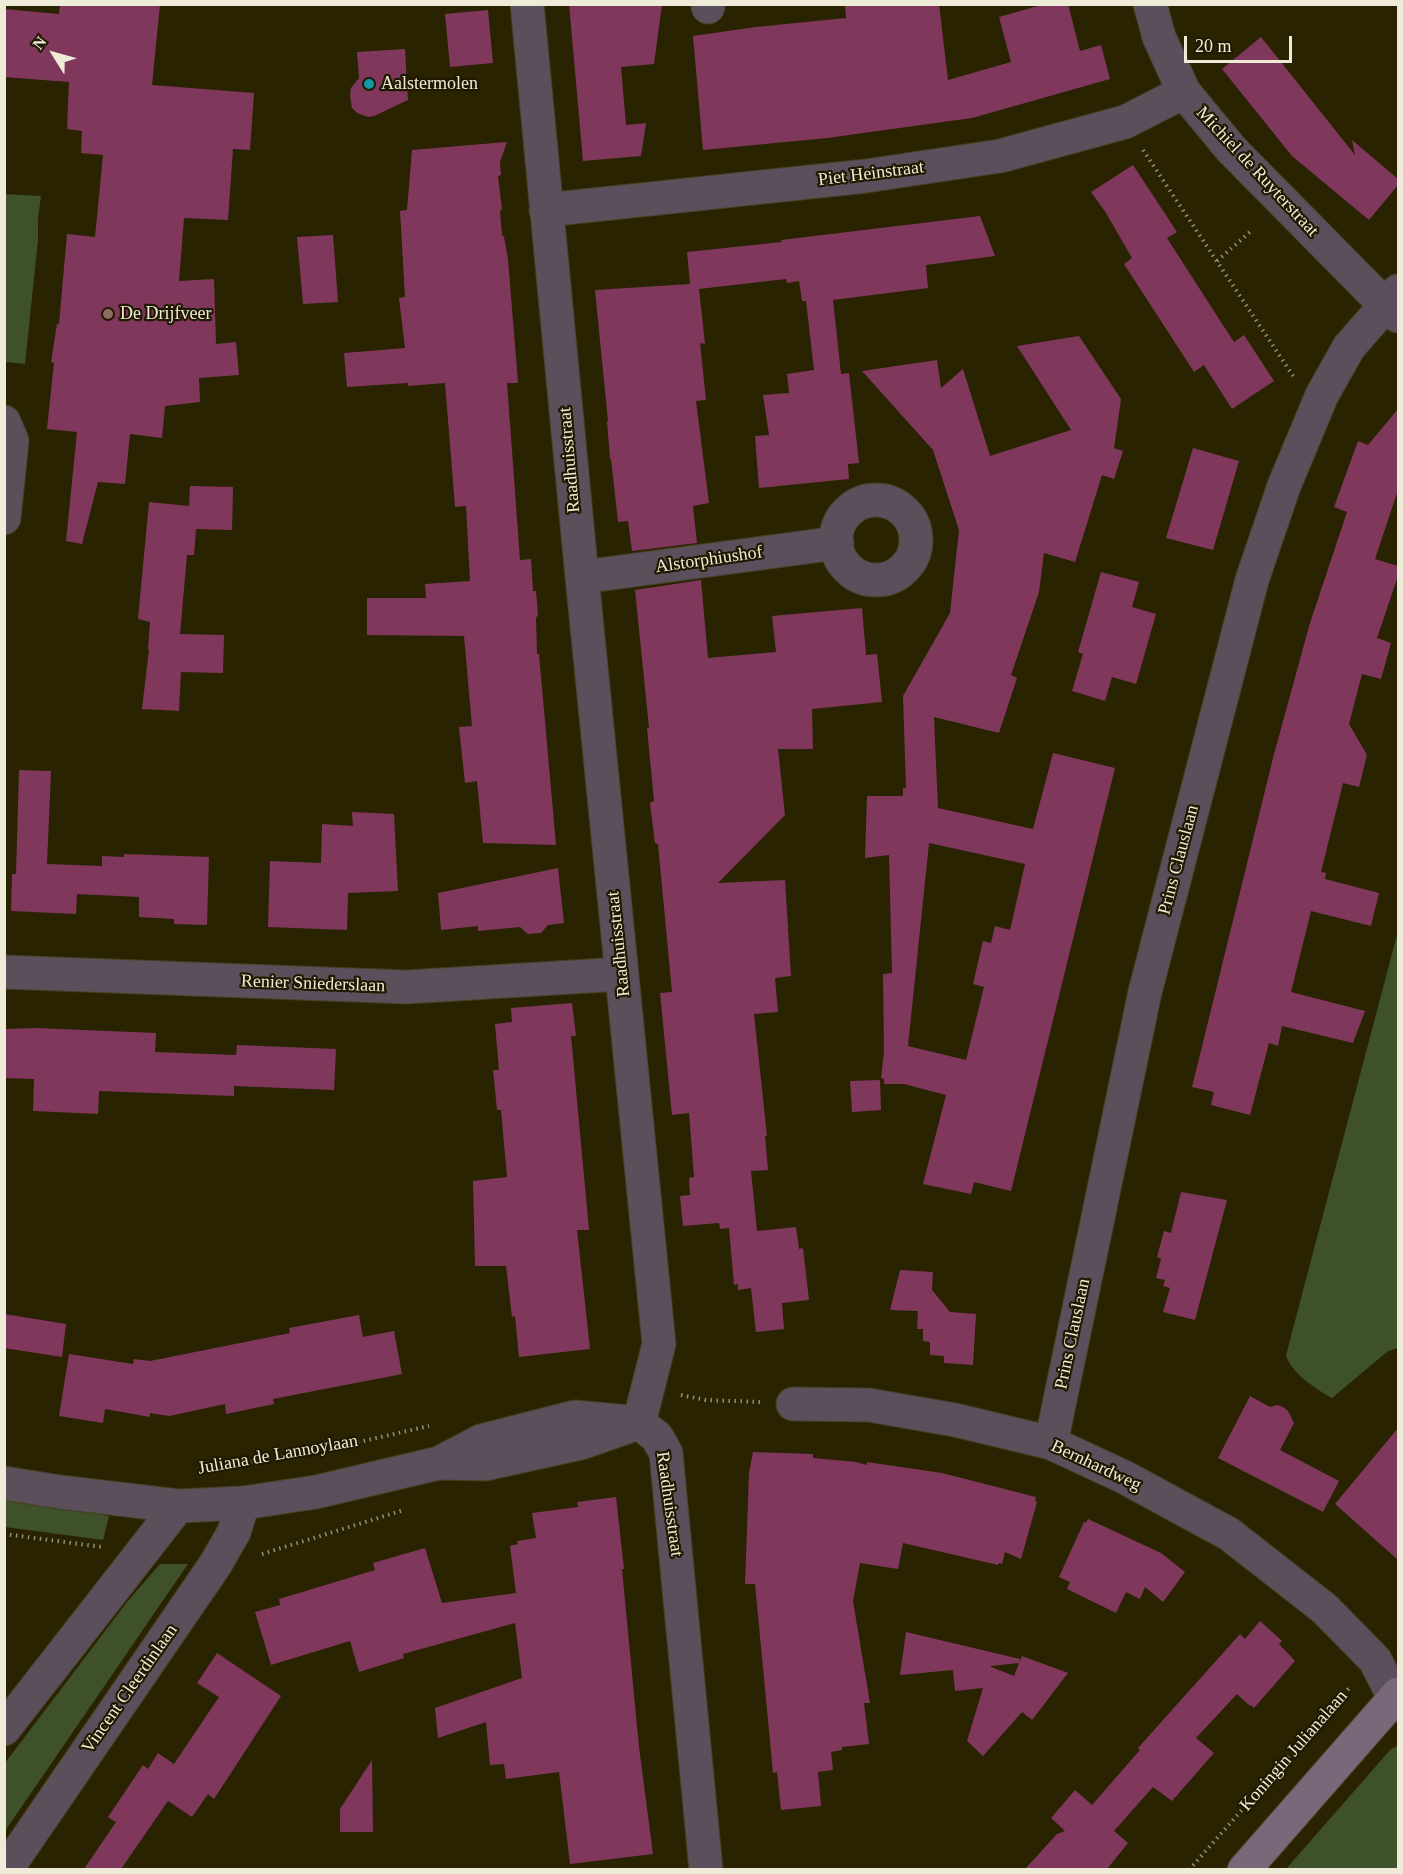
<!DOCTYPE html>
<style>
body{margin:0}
#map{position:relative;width:1403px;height:1874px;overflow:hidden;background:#2a2302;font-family:"Times New Roman",serif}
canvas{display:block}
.frame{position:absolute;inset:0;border:6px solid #efebd9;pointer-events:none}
.north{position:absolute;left:24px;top:24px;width:60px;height:60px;-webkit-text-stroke:4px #201900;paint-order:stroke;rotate:307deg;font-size:16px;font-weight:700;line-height:24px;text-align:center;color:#efebd9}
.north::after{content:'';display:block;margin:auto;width:21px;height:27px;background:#efebd9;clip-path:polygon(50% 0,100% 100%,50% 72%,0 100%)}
.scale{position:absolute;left:1184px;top:36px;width:108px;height:27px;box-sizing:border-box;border:3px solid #efebd9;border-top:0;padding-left:8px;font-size:18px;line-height:21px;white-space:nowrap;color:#efebd9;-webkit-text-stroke:4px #201900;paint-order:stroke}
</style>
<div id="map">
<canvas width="1403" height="1874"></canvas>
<div class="frame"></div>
<div class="north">N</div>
<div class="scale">20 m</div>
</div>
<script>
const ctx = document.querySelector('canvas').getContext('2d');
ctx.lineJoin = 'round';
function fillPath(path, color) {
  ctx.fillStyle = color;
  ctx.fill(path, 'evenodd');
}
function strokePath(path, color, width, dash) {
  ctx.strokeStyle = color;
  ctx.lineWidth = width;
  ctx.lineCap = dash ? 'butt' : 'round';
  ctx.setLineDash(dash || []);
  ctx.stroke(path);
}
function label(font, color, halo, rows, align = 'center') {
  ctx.font = font + ' "Times New Roman",serif';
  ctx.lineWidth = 4.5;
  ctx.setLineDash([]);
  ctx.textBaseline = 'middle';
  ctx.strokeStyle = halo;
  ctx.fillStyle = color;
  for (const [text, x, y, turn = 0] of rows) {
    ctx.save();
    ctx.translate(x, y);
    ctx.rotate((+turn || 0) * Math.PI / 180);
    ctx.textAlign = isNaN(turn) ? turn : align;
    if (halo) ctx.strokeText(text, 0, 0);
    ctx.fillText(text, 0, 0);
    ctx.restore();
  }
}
fillPath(new Path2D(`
 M4,194L41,196L38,218V240L25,364L5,362Z
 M1398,931V1348L1388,1351L1332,1398C1317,1390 1290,1372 1286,1355Z
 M4,1498L109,1516L103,1540L5,1527Z
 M160,1564H188L5,1831V1763L127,1602Z
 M1397,1746L1398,1869H1286L1391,1749Z`), '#3e512a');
fillPath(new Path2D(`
 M60,4H160L152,85L254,93L250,150L233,149L228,220L184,218L179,281L214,279L216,344L236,342L239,375L199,378L200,402L165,406L162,438L130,434L125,484L98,482L82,544L66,541L77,432L47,429L54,363L51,362L57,324H59L67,234L95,237L103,155L81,153L82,131L67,129L69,82L4,77V9L59,14Z
 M569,4H662L654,64L621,67L626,125L646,123L641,156L583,161Z
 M845,4H939L948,80L1011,62L999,17L1045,4H1068L1080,51L1101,45L1110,79L972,118L827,138L703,150L693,36L756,27L846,18Z
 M488,10L493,63L450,67L445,14Z
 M1261,37L1355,155L1352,140L1398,179V185L1369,220L1292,156L1222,69Z
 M405,49L408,100L374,116L368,117L357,113L352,108L350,96L351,88L359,78L357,52Z
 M507,142L500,162L501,175L498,176L502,209L500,211L502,235L504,237L508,259L518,383H507L520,560L531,559L533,591H536L538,615L536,618L537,654H539L556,845L483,843L477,781L465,783L459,727L472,726L464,636L367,635V598H426L425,584L470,581L466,506L455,507L445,383L408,386V383L347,387L344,353L405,348L399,298L405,297L400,211L407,210L412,150Z
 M1133,165L1177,232L1167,238L1219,319L1234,342L1244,335L1274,381L1232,409L1204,365L1194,372L1124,264L1132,258L1106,213L1091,192Z
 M980,216L995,256L926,265L928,288L833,300L841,374L849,373L859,463L848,464L849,479L759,488L755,436L769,435L763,395L789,393L787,374L814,370L806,301H802L799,281L787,283L786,279L699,289L705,344L700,343L706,400L696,401L709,503L693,506L697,543L632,551L628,521L618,522L611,459H610L607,421H608L595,290L690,284L687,252L782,242L781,240Z
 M333,235L338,302L303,304L297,237Z
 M1079,336L1121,399L1114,448L1123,451L1114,479L1102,475L1075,562L1044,553L1039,592L1011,675L1017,678L999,733L934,717L938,808L1033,829L1053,753L1115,768L1011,1191L974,1182L971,1194L923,1184L946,1095L904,1084H884V1079L881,1078L884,1052L883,974L892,973L889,855L865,858L867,796H903V788H906L903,696L950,613L959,530L933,450L862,371L937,360L941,388L963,369L990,456L1071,430L1017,346ZM929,843L1025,864L1010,930L995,926L991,943L983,941L973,984L984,987L966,1060L908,1046Z
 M1398,409V490L1375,559L1398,566V576L1377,638L1391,643L1381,679L1362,674L1349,724L1367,755L1359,787L1343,783L1321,872L1326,873L1325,879L1379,893L1371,926L1311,911L1291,992L1365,1011L1353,1043L1282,1026L1278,1046L1269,1043L1250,1115L1211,1105L1214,1092L1192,1087L1274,754L1310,623L1347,512L1334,507L1358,441L1368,445Z
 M1193,448L1239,461L1213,550L1166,538Z
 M190,486L233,487L232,530L196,529L194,555H187L180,634L224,635L223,673L181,672L179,711L142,709L149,649H148L150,622L138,619L149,502L189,506Z
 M1101,572L1139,582L1132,607L1156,614L1136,684L1112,677L1105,701L1072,691L1083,654L1078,652Z
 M701,580L708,658L776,652L772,616L862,608L866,655L877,654L882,702L812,709L813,749H778L785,815L718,883L785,880L791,976L775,978L778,1012L754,1014L767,1136H765L768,1170L751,1171L757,1231L796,1227L799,1249L803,1248L809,1300L782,1303L784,1329L756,1332L751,1288L738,1290V1284L734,1285L729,1228L720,1229L719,1223L683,1226L680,1196L690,1195L689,1178L694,1177L689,1113L672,1115L660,993L672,992L658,844L655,843L650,803L654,801L647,728H649L635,590Z
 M19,770L51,771L47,864L102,866V856L124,857V854L209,857L207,925L174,924V919L139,917V897L77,894L76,914L11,911L12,874H16Z
 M352,812L394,814L398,891L348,893L347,930L268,927L270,861L321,863L322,824L353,826Z
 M558,868L564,923L548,925L541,933L528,934L520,927L478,931V926L441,930L438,893Z
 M572,1003L576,1036H571L589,1230H577L590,1349L519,1357L515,1316L512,1317L506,1266H475L473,1181L507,1177L501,1110H497L493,1070H499L495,1024L512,1022L511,1008Z
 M37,1028L156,1033L155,1052L236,1055L237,1045L336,1049L334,1090L234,1086V1096L99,1091L98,1114L33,1111L34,1079L4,1078V1029Z
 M880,1080L881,1110L852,1112L850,1081Z
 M1181,1192L1227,1200L1195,1320L1163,1312L1170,1288L1163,1286L1165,1280L1156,1278L1161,1259L1157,1257L1164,1231L1171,1233Z
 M900,1270L933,1272L932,1290L950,1312L976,1314L973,1365L944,1363V1356L930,1355V1342L923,1341V1329H917L918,1311L890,1310Z
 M4,1314L66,1324L62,1357L4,1348Z
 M359,1315L363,1337L394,1331L402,1374L273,1399L274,1404L226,1414L225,1404L169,1416L150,1413V1417L105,1409L103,1423L59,1416L69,1354L133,1364L134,1359L150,1361L290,1333L289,1328Z
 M1250,1396L1270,1407L1277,1405L1283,1407L1288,1411L1294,1423L1280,1450L1339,1481L1323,1512L1218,1458Z
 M1398,1428V1560L1335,1504Z
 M753,1452L813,1454V1458L856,1462L867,1465V1462L942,1473L1036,1497L1035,1501L1037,1502L1021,1559L1005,1552L1002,1564L999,1563L998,1565L903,1543L898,1569L860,1563L853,1601L870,1703H864L869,1744L842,1747V1750L831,1752L833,1770L818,1772L821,1806L781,1810L777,1772L773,1773L755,1584H745L749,1473Z
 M616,1497L624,1569H622L639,1747L653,1854L570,1864L559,1772L506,1779L504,1764L490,1765L486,1722L438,1738L435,1708L522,1678L515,1623L403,1654L404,1658L359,1672L350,1641L271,1665L255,1612L280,1605L279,1599L375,1570L373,1563L425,1548L442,1603L516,1593L510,1546L518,1544L517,1541L536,1538L532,1513L578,1507L577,1502Z
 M1088,1519L1161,1553L1185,1572L1163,1602L1145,1587L1140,1599L1126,1592L1116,1613L1067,1589L1070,1582L1059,1577L1084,1522L1086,1523Z
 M1260,1621L1282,1641L1279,1644L1295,1661L1254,1708L1251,1705L1250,1706L1237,1694L1196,1738L1214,1753L1172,1801L1153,1787L1114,1831L1128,1843L1107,1869H1025L1057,1834L1065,1831L1051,1818L1075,1790L1092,1805L1140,1750L1138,1748L1240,1634L1245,1639Z
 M906,1632L1020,1659L1019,1663L1022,1656L1068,1673L1032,1720L1022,1712L983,1756L967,1741L983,1688L955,1691L953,1670L900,1675ZM1019,1663L1014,1676L991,1667V1666Z
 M217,1653L281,1696L214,1799L208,1794L192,1817L168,1801L121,1869H84L116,1822L108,1817L143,1765L148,1769L158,1753L174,1764L219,1697L197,1683Z
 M372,1760L373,1832H340V1809Z`), '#7f385b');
const minor = new Path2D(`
 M527,4L582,577L659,1344L639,1423
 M708,4V7
 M1150,4L1159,37L1184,92L1231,149L1386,306L1398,316
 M546,210L866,176L1000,156L1125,122L1184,92
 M4,422L12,441L4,518
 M836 540a40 40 0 1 1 80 0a40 40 0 1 1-80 0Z
 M582,577L837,543
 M4,972L407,987L622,974
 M793,1404L869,1405L955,1420L1051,1443L1124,1477L1229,1534L1325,1609L1375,1660L1398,1705
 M1051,1443L1145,992L1252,580L1284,486L1322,395L1349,347L1398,291
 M4,1729L178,1506
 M6,1870L215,1565L234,1532L243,1503`);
const tertiary = new Path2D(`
 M639,1423L657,1437L666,1453L706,1870
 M441,1463L486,1464L581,1443L627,1427
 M4,1483L60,1492L178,1506L243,1503L316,1492L439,1463L481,1441L575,1417L639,1423`);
const secondary = new Path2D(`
 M1244,1870L1398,1694`);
strokePath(minor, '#463f20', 35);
strokePath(tertiary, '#463f20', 35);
strokePath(secondary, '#463f20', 35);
strokePath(new Path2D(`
 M1143,150L1293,376
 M1217,261L1250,232
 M681,1395L706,1400L760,1402
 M216,1467L324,1450L429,1426
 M4,1534L102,1547
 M262,1554L404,1510
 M1189,1870L1350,1687`), '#948f76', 4, [1.5, 4.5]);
strokePath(minor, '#5a4f5a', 33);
strokePath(tertiary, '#5a4f5a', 33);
strokePath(secondary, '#786879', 33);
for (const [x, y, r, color] of [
 [369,84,6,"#0f9aa8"],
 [108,314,6,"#8d6e63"]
]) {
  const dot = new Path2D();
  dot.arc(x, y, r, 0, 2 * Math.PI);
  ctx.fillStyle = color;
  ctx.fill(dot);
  strokePath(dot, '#201900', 2);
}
label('18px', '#efebd9', '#201900', [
 ["Aalstermolen",381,84],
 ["De Drijfveer",120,314]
], 'left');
label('18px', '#efebd9', '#201900', [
 ["Michiel de Ruyterstraat",1257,172,47],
 ["Piet Heinstraat",871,174,-7],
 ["Raadhuisstraat",570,460,-95],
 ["Alstorphiushof",709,560,-8],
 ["Prins Clauslaan",1179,860,-75],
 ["Raadhuisstraat",619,944,-96],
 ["Renier Sniederslaan",313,984,2],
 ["Prins Clauslaan",1073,1334,-78],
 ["Juliana de Lannoylaan",278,1455,-10],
 ["Bernhardweg",1096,1466,25],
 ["Raadhuisstraat",669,1504,82],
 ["Vincent Cleerdinlaan",130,1689,-55],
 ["Koningin Julianalaan",1294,1751,-49]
]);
</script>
